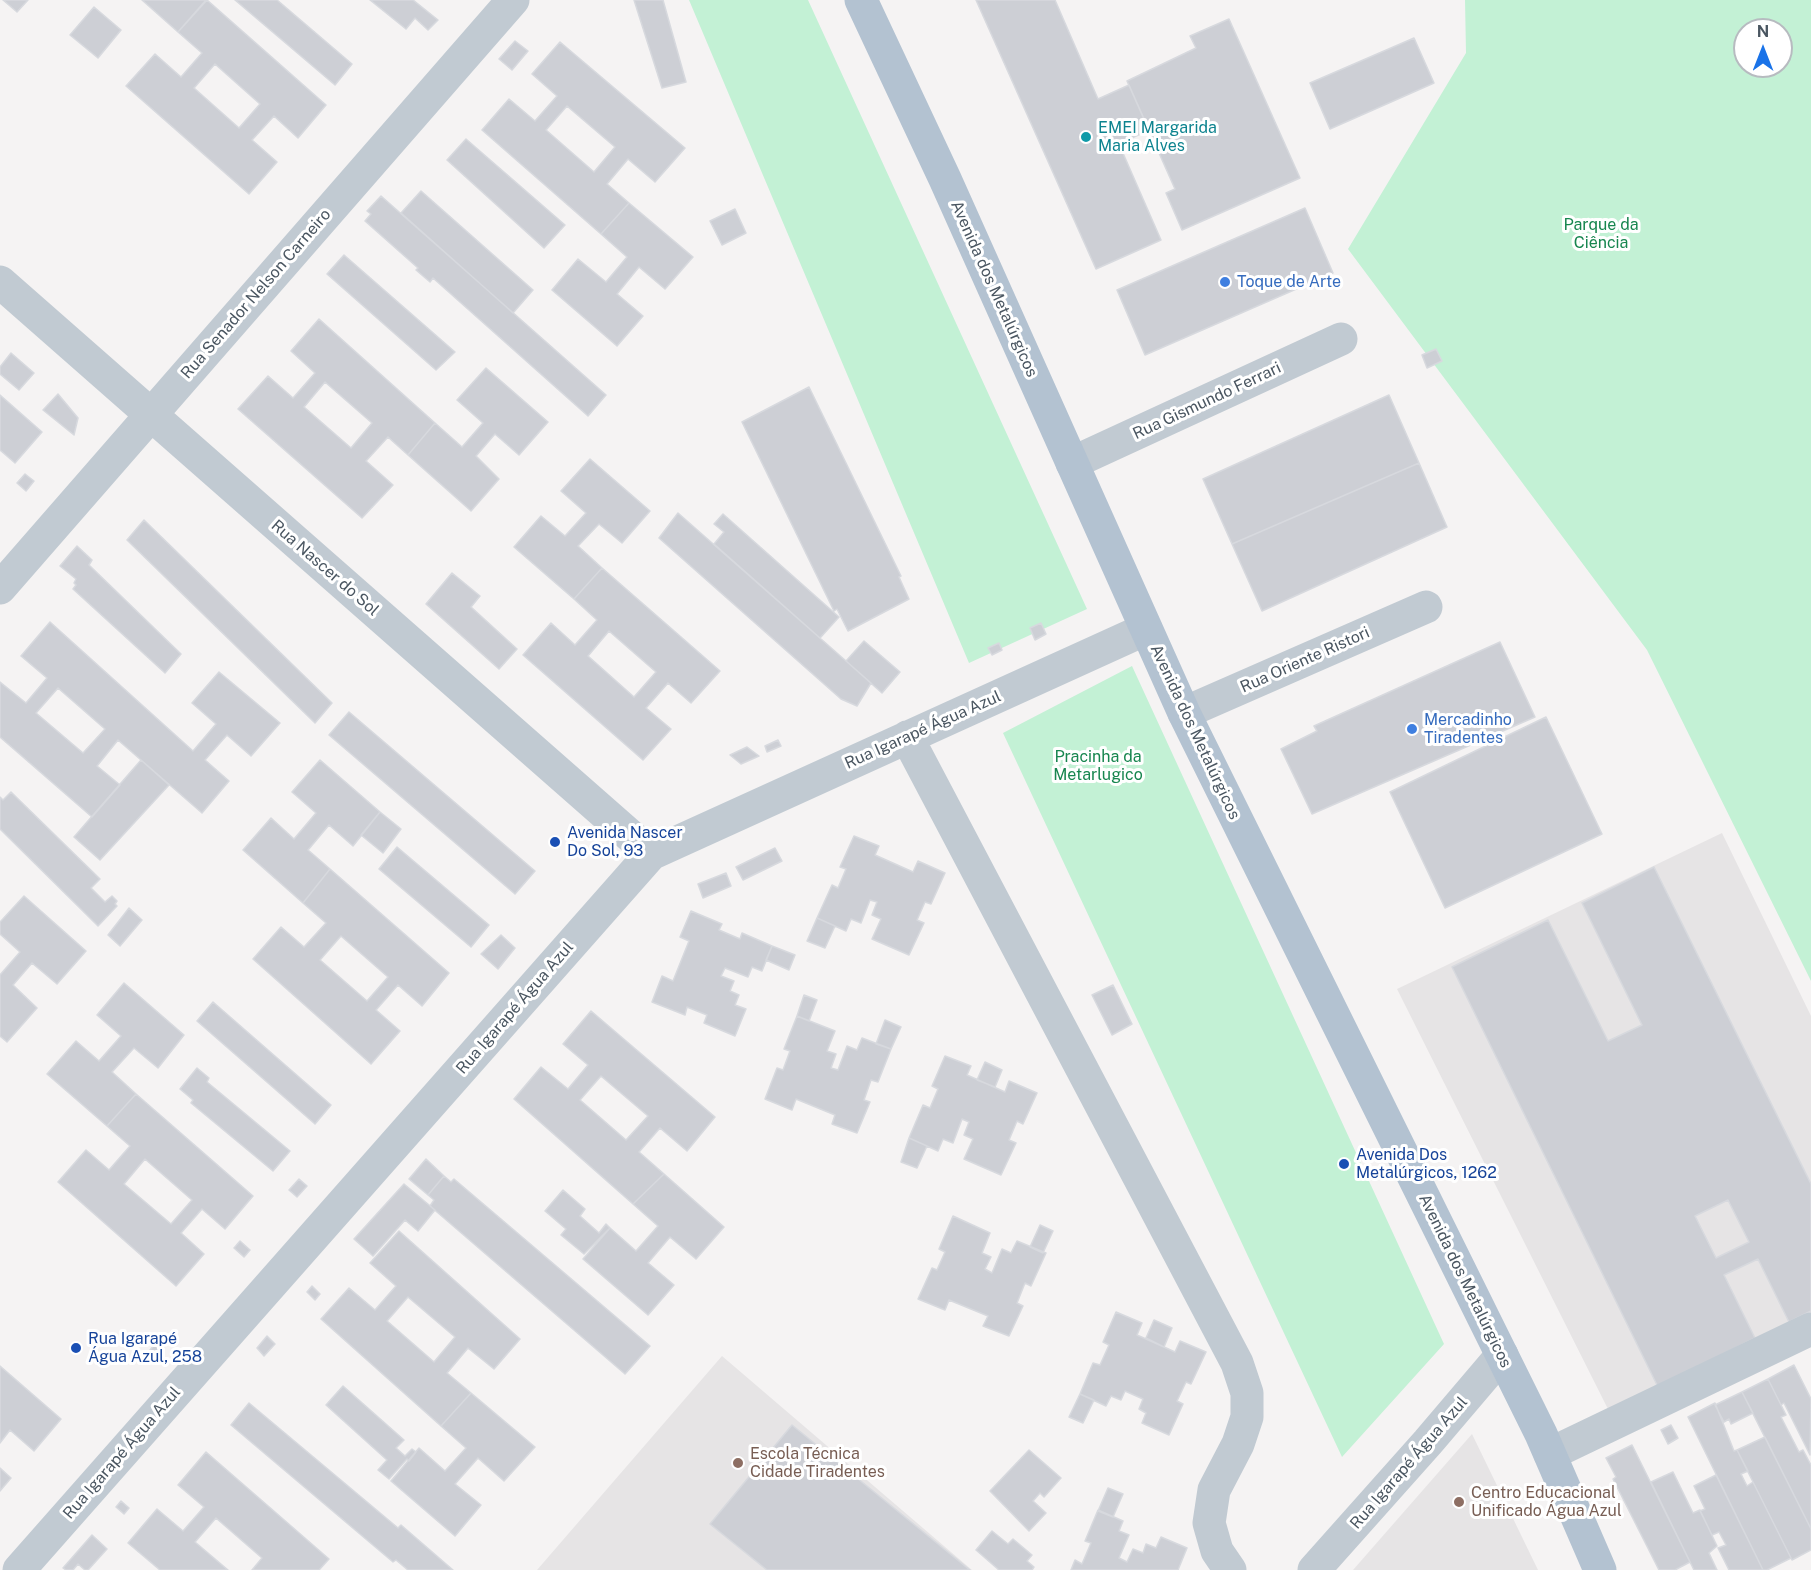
<!DOCTYPE html>
<meta charset="utf-8">
<style>
body{margin:0}
#map{position:relative;width:1811px;height:1570px;overflow:hidden;background:#f5f3f3;font-family:"Public Sans",sans-serif}
canvas{display:block}
.north{position:absolute;left:1733px;top:18px;width:60px;height:60px;box-sizing:border-box;background:#fff;border:2px solid #b7bbc0;border-radius:50%;rotate:0deg;font-size:16px;font-weight:700;line-height:24px;text-align:center;color:#4a5661}
.north::after{content:'';display:block;margin:auto;width:21px;height:27px;background:#1a73e8;clip-path:polygon(50% 0,100% 100%,50% 72%,0 100%)}
</style>
<div id="map">
<canvas width="1811" height="1570"></canvas>
<div class="north">N</div>
</div>
<script>
const ctx = document.querySelector('canvas').getContext('2d');
ctx.lineJoin = 'round';
function fillPath(path, color) {
  ctx.fillStyle = color;
  ctx.fill(path, 'evenodd');
}
function strokePath(path, color, width, dash) {
  ctx.strokeStyle = color;
  ctx.lineWidth = width;
  ctx.lineCap = dash ? 'butt' : 'round';
  ctx.setLineDash(dash || []);
  ctx.stroke(path);
}
function label(font, color, halo, rows, align = 'center') {
  ctx.font = font + ' "Public Sans",sans-serif';
  ctx.lineWidth = 6;
  ctx.setLineDash([]);
  ctx.textBaseline = 'middle';
  ctx.strokeStyle = halo;
  ctx.fillStyle = color;
  for (const [text, x, y, turn = 0] of rows) {
    ctx.save();
    ctx.translate(x, y);
    ctx.rotate((+turn || 0) * Math.PI / 180);
    ctx.textAlign = isNaN(turn) ? turn : align;
    if (halo) ctx.strokeText(text, 0, 0);
    ctx.fillText(text, 0, 0);
    ctx.restore();
  }
}
fillPath(new Path2D(`
 M1722,833L1811,1016V1326L1614,1421L1397,989Z
 M722,1356L972,1570H537Z
 M1472,1434L1538,1570H1353Z`), '#e6e4e5');
fillPath(new Path2D(`
 M689,0H808L1087,609L969,663Z
 M1465,0H1811V981L1647,650L1348,249L1466,53ZM1745,30H1781V66H1745Z
 M1132,666L1444,1344L1342,1457L1003,733Z`), '#c3f1d5');
const building = new Path2D(`
 M3,0H28L17,12Z
 M142,0H206L178,32Z
 M207,0L326,105L298,138L274,116L252,140L277,162L249,194L126,86L155,54L181,77L202,53L178,32ZM215,64L260,104L239,128L194,88Z
 M235,0H277L352,64L335,85Z
 M370,0H413L438,20L428,30L415,18L406,29Z
 M634,0H663L686,82L662,88Z
 M976,0H1055L1098,99L1129,85L1149,130L1119,144L1161,240L1096,269Z
 M94,7L121,30L98,58L70,35Z
 M1229,19L1300,178L1182,230L1166,193L1175,189L1127,81L1196,48L1190,36Z
 M1414,38L1434,83L1330,129L1310,83Z
 M515,41L528,51L512,70L499,59Z
 M560,42L685,148L655,182L628,159L607,184L629,203L601,234L482,130L509,99L535,121L557,96L532,74ZM567,106L615,147L594,172L546,130Z
 M466,139L565,225L544,248L447,160Z
 M421,191L533,290L513,313L401,213Z
 M381,196L606,395L588,416L433,278L430,282L416,270L418,268L365,221L371,214L367,211Z
 M629,203L693,257L665,289L639,267L617,294L643,316L617,346L552,290L578,259L606,282L627,257L601,234Z
 M1305,208L1333,273L1145,355L1117,290Z
 M735,209L746,233L722,245L710,221Z
 M344,255L455,352L436,370L327,274Z
 M319,319L435,423L408,455L388,437L366,461L393,485L362,518L238,409L268,376L293,398L315,373L291,351ZM325,382L372,423L351,448L304,407Z
 M1436,349L1442,361L1427,368L1422,355Z
 M11,353L34,373L19,390L0,374V367Z
 M486,368L548,422L519,455L495,434L476,456L499,479L471,511L408,455L435,423L462,447L483,423L457,400Z
 M809,387L901,576L899,577L909,599L848,631L837,609L834,611L742,422Z
 M58,394L78,418L74,435L43,410Z
 M0,395L42,432L15,463L0,450Z
 M1389,395L1419,463L1232,544L1203,479Z
 M590,459L650,511L622,543L599,524L578,546L602,568L574,599L514,547L541,516L565,536L586,513L561,491Z
 M1419,463L1447,527L1262,611L1232,544Z
 M25,474L34,481L26,491L17,483Z
 M678,513L871,683L857,706L841,699L659,538Z
 M723,514L839,617L820,638L714,544L724,532L714,524Z
 M144,520L332,703L315,723L127,540Z
 M77,546L92,560L89,565L181,654L165,673L73,589L76,585L74,583L76,579L60,566Z
 M602,568L720,671L691,703L668,683L646,708L671,729L643,760L523,655L551,623L575,645L597,620L574,599ZM609,631L656,672L634,697L588,656Z
 M452,573L480,596L471,607L517,649L499,669L426,604Z
 M50,622L193,751L216,724L192,703L219,672L280,723L251,756L227,735L205,760L229,781L202,813L118,740L97,766L120,785L92,817L0,737V682L26,703L47,678L21,656ZM58,688L105,729L83,753L36,713Z
 M1041,623L1046,634L1035,640L1030,628Z
 M864,641L900,672L882,693L846,661Z
 M1500,642L1535,717L1312,814L1281,749L1317,731L1314,726Z
 M999,643L1002,650L992,655L988,648Z
 M349,712L535,871L515,894L329,735Z
 M1546,717L1602,834L1445,908L1390,792Z
 M778,740L781,746L767,752L765,746Z
 M747,747L759,756L741,764L730,755Z
 M141,760L169,785L100,860L74,837Z
 M320,760L380,812L353,846L329,825L308,850L330,869L303,903L243,850L271,818L294,839L316,813L292,792Z
 M11,792L100,879L91,888L105,902L112,896L117,901L115,904L117,906L98,926L0,829V797L3,800Z
 M380,812L401,829L383,853L361,835Z
 M854,836L879,846L875,855L913,872L918,861L945,873L931,904L925,902L917,920L924,923L909,955L872,939L881,919L872,915L877,902L870,900L861,923L851,919L846,931L817,918L832,885L838,888L846,869L840,867Z
 M397,847L489,925L471,947L379,869Z
 M775,848L782,861L743,880L736,867Z
 M1654,867L1811,1184V1311L1789,1322L1758,1259L1724,1275L1755,1338L1658,1387L1452,967L1548,920L1608,1041L1642,1025L1582,903ZM1728,1200L1749,1242L1716,1258L1695,1216Z
 M330,869L449,973L422,1006L398,985L376,1010L400,1031L371,1064L253,959L281,927L304,947L326,923L303,903ZM341,936L388,977L367,1001L320,960Z
 M726,873L731,886L703,898L698,884Z
 M24,896L86,951L57,984L32,963L13,985L37,1008L7,1042L0,1036V975L20,952L0,934V922Z
 M129,908L142,920L120,946L108,935Z
 M691,911L722,924L719,930L740,939L742,933L772,946L762,971L752,967L748,977L725,968L721,976L734,981L730,991L739,995L735,1005L746,1009L735,1036L704,1023L707,1015L687,1007L685,1015L652,1002L662,976L673,981L689,941L680,937Z
 M817,918L835,926L825,948L807,941Z
 M501,935L515,948L498,969L481,954Z
 M772,946L795,955L789,970L766,960Z
 M124,983L184,1035L158,1068L134,1048L112,1072L136,1094L107,1126L47,1074L76,1041L99,1061L121,1036L97,1015Z
 M1113,985L1132,1024L1112,1035L1092,995Z
 M804,995L817,1000L809,1021L797,1016Z
 M213,1002L331,1105L315,1124L197,1021Z
 M591,1011L715,1117L687,1151L660,1128L639,1152L664,1174L633,1204L514,1099L541,1067L568,1089L588,1065L563,1044ZM601,1076L648,1116L626,1140L580,1100Z
 M797,1016L835,1031L827,1051L836,1054L831,1068L838,1070L847,1046L857,1050L862,1038L891,1049L878,1082L871,1080L864,1100L870,1102L857,1133L832,1124L835,1115L796,1099L792,1110L765,1099L777,1068L783,1070L790,1051L784,1049Z
 M885,1020L901,1027L891,1049L876,1044Z
 M945,1056L971,1066L967,1075L1005,1092L1009,1081L1037,1093L1023,1124L1017,1121L1009,1140L1016,1143L1001,1175L964,1159L973,1139L964,1135L969,1122L962,1119L953,1143L943,1139L938,1151L909,1138L923,1105L930,1108L938,1089L932,1086Z
 M985,1062L1002,1070L995,1087L977,1080Z
 M197,1068L209,1078L207,1082L290,1151L273,1171L191,1103L193,1100L180,1089Z
 M136,1094L253,1196L225,1229L202,1209L181,1233L204,1254L176,1286L58,1182L86,1150L109,1170L130,1146L107,1126ZM145,1159L192,1200L171,1224L124,1184Z
 M909,1138L927,1146L917,1168L901,1162Z
 M426,1159L444,1176L428,1195L409,1179Z
 M664,1174L724,1227L696,1259L670,1237L648,1263L674,1285L648,1315L583,1259L610,1228L636,1251L658,1226L633,1204Z
 M444,1176L451,1182L454,1179L650,1346L625,1374L430,1206L434,1200L428,1195Z
 M299,1179L307,1186L297,1197L289,1190Z
 M404,1184L435,1210L418,1231L405,1220L373,1256L354,1239Z
 M563,1190L585,1209L580,1216L599,1233L606,1224L610,1228L584,1254L561,1235L566,1229L545,1211Z
 M953,1216L990,1233L982,1253L991,1257L985,1269L992,1273L1002,1249L1011,1253L1017,1241L1046,1253L1031,1286L1025,1283L1017,1303L1023,1306L1009,1336L983,1326L988,1316L949,1300L945,1310L918,1299L932,1268L937,1270L945,1252L939,1249Z
 M1040,1225L1053,1231L1043,1253L1030,1247Z
 M399,1231L520,1339L494,1369L468,1348L447,1373L471,1393L441,1426L321,1319L349,1288L375,1310L396,1286L370,1263ZM408,1297L455,1337L434,1362L387,1321Z
 M240,1241L250,1250L244,1257L234,1248Z
 M312,1286L320,1294L315,1300L307,1292Z
 M1116,1312L1142,1323L1137,1335L1164,1347L1175,1352L1180,1341L1206,1352L1191,1384L1186,1382L1177,1401L1183,1404L1169,1435L1142,1423L1146,1413L1139,1409L1143,1399L1125,1391L1121,1400L1111,1396L1106,1406L1080,1394L1093,1363L1100,1365L1109,1345L1103,1342Z
 M1154,1320L1172,1328L1164,1347L1146,1338Z
 M267,1336L275,1344L264,1356L257,1348Z
 M159,1339L166,1345L157,1356L150,1350Z
 M1794,1365L1811,1399L1810,1455L1784,1403L1781,1405L1768,1379Z
 M0,1366L61,1419L34,1451L10,1430L0,1443Z
 M1768,1379L1786,1415L1781,1417L1799,1452L1803,1450L1811,1465V1529L1742,1392Z
 M343,1386L404,1440L396,1448L405,1456L412,1449L416,1452L409,1461L407,1459L389,1479L378,1470L387,1460L326,1405Z
 M1742,1392L1753,1413L1731,1424L1729,1419L1724,1422L1715,1405Z
 M471,1393L535,1447L504,1481L478,1458L455,1484L481,1505L455,1536L391,1481L419,1448L445,1471L466,1448L441,1426Z
 M1080,1394L1094,1400L1083,1423L1069,1417Z
 M249,1403L398,1528L401,1525L453,1570H408L396,1560L393,1562L231,1425Z
 M1715,1403L1734,1451L1737,1450L1748,1471L1741,1474L1747,1486L1753,1482L1791,1558L1767,1570H1763L1688,1417Z
 M792,1425L970,1570H767L710,1524Z
 M1671,1425L1678,1438L1668,1444L1661,1430Z
 M1765,1437L1811,1529V1550L1792,1560L1737,1450Z
 M1632,1445L1690,1562L1675,1570H1659L1613,1479L1616,1477L1606,1458Z
 M1029,1450L1061,1478L1044,1497L1040,1493L1033,1501L1046,1513L1029,1531L990,1491Z
 M206,1452L329,1559L319,1570H252L262,1558L216,1518L195,1542L228,1570H160L128,1543L157,1509L183,1531L204,1507L178,1485Z
 M0,1468L11,1478L0,1491Z
 M1673,1472L1693,1513L1700,1510L1717,1546L1709,1553L1717,1570H1694L1651,1482Z
 M1716,1475L1763,1570H1729L1718,1548L1726,1545L1719,1532L1712,1535L1700,1511L1705,1509L1694,1486Z
 M1108,1488L1123,1494L1113,1517L1098,1511Z
 M121,1501L129,1508L124,1514L116,1507Z
 M1098,1510L1123,1521L1119,1531L1129,1535L1119,1558L1127,1562L1133,1549L1143,1553L1146,1544L1156,1548L1161,1537L1187,1548L1178,1570H1071L1075,1560L1082,1564L1091,1543L1085,1541Z
 M992,1531L1008,1544L1013,1539L1032,1555L1027,1561L1034,1567L1032,1570H999L976,1550Z
 M92,1535L107,1549L88,1570H85L78,1564L73,1570H66L63,1568Z`);
fillPath(building, '#cdcfd5');
strokePath(building, '#d7d9de', 1.5);
strokePath(new Path2D(`
 M0,282L651,854
 M1072,463L1341,339
 M0,588L513,0
 M1184,713L1426,607
 M907,737L1237,1363L1247,1393V1417L1238,1444L1214,1490L1209,1523L1217,1551L1230,1570
 M1550,1454L1811,1329
 M19,1570L651,854L1146,629
 M1314,1570L1428,1442L1502,1355`), '#c1cad2', 33);
strokePath(new Path2D(`
 M861,0L945,179L1184,713L1541,1434L1600,1570`), '#b3c2d1', 33);
for (const [x, y, r, color] of [
 [1086,137,6,"#0f9aa8"],
 [1225,282,6,"#3f7fe0"],
 [1412,729,6,"#3f7fe0"],
 [555,842,6,"#1a4fb4"],
 [1344,1164,6,"#1a4fb4"],
 [76,1348,6,"#1a4fb4"],
 [738,1463,6,"#8d6e63"],
 [1459,1502,6,"#8d6e63"]
]) {
  const dot = new Path2D();
  dot.arc(x, y, r, 0, 2 * Math.PI);
  ctx.fillStyle = color;
  ctx.fill(dot);
  strokePath(dot, '#fff', 2);
}
label('16px', '#0d838f', '#fff', [
 ["EMEI Margarida",1098,128],
 ["Maria Alves",1098,146]
], 'left');
label('16px', '#17864f', '#fff', [
 ["Parque da",1601,225],
 ["Ciência",1601,243],
 ["Pracinha da",1098,757],
 ["Metarlugico",1098,775]
]);
label('16px', '#366cbe', '#fff', [
 ["Toque de Arte",1237,282],
 ["Mercadinho",1424,720],
 ["Tiradentes",1424,738]
], 'left');
label('16px', '#4a5661', '#fff', [
 ["Avenida dos Metalúrgicos",994,289,66],
 ["Rua Senador Nelson Carneiro",256,294,-49],
 ["Rua Gismundo Ferrari",1207,401,-25],
 ["Rua Nascer do Sol",325,568,41],
 ["Rua Oriente Ristori",1305,660,-24],
 ["Rua Igarapé Água Azul",923,730,-24],
 ["Avenida dos Metalúrgicos",1195,732,65],
 ["Rua Igarapé Água Azul",515,1008,-49],
 ["Avenida dos Metalúrgicos",1465,1281,64],
 ["Rua Igarapé Água Azul",122,1453,-49],
 ["Rua Igarapé Água Azul",1409,1463,-49]
]);
label('16px', '#164399', '#fff', [
 ["Avenida Nascer",567,833],
 ["Do Sol, 93",567,851],
 ["Avenida Dos",1356,1155],
 ["Metalúrgicos, 1262",1356,1173],
 ["Rua Igarapé",88,1339],
 ["Água Azul, 258",88,1357]
], 'left');
label('16px', '#785e54', '#fff', [
 ["Escola Técnica",750,1454],
 ["Cidade Tiradentes",750,1472],
 ["Centro Educacional",1471,1493],
 ["Unificado Água Azul",1471,1511]
], 'left');
</script>
